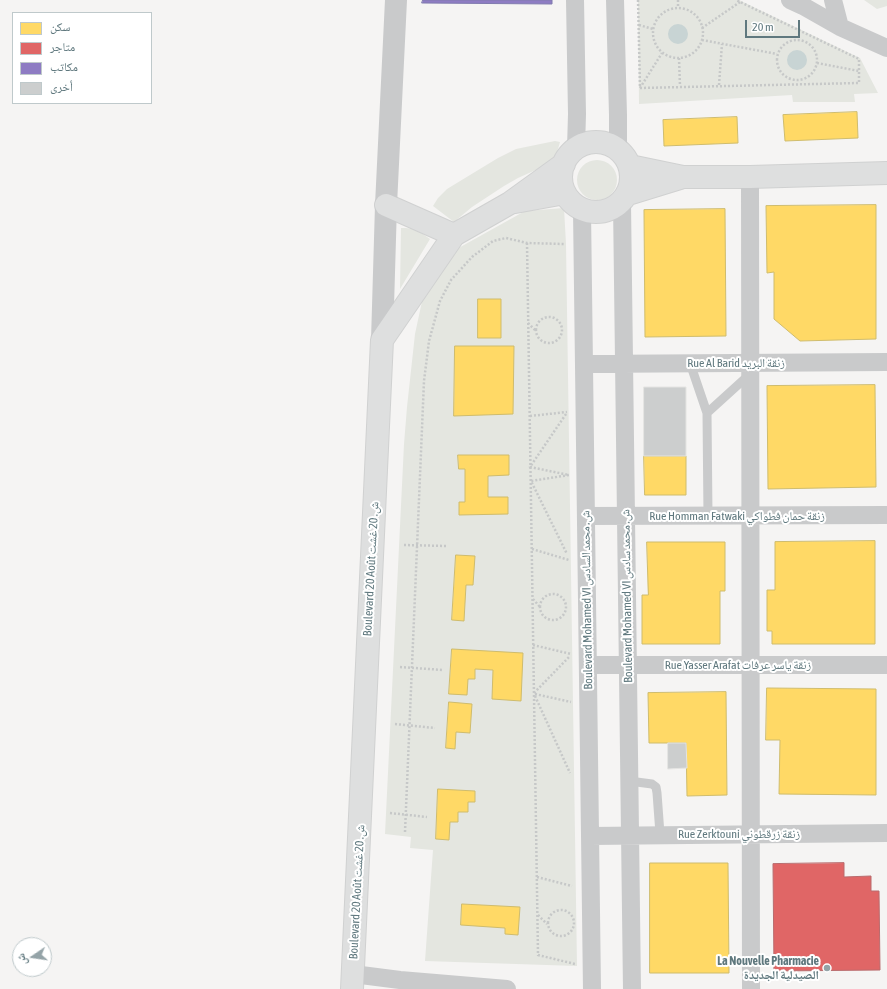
<!DOCTYPE html>
<meta charset="utf-8">
<style>
body{margin:0}
#map{position:relative;width:887px;height:989px;overflow:hidden;background:#f5f4f3;font-family:"Asap Condensed","Noto Naskh Arabic",sans-serif}
canvas{display:block}
.legend{position:absolute;left:12px;top:12px;width:140px;height:92px;box-sizing:border-box;background:#fff;border:1px solid #bfc9cb;margin:0;padding:5px 7px;list-style:none;font-size:12px;color:#5f787e}
.legend li{display:flex;align-items:center;gap:8px;height:20px}
.legend b{width:20px;border:1px solid #bfc9cb}
.north{position:absolute;left:12px;top:937px;width:40px;height:40px;box-sizing:border-box;background:#fff;border:1px solid #bfc9cb;border-radius:50%;rotate:257deg;font-size:11px;font-weight:700;line-height:16px;text-align:center;color:#5f787e}
.north::after{content:'';display:block;margin:auto;width:14px;height:18px;background:#94a3a7;clip-path:polygon(50% 0,100% 100%,50% 72%,0 100%)}
.scale{position:absolute;left:745px;top:20px;width:55px;height:18px;box-sizing:border-box;border:2px solid #5f787e;border-top:0;padding-left:5px;font-size:12px;line-height:14px;white-space:nowrap;color:#5f787e;-webkit-text-stroke:3px #fff;paint-order:stroke}
</style>
<div id="map">
<canvas width="887" height="989"></canvas>
<ul class="legend">
<li><b style="height:11px;background:#ffd966"></b>سكن</li>
<li><b style="height:11px;background:#e06666"></b>متاجر</li>
<li><b style="height:11px;background:#8e7cc3"></b>مكاتب</li>
<li><b style="height:11px;background:#cccece"></b>أخرى</li>
</ul>
<div class="north">ش</div>
<div class="scale">20 m</div>
</div>
<script>
const ctx = document.querySelector('canvas').getContext('2d');
ctx.lineJoin = 'round';
function fillPath(path, color) {
  ctx.fillStyle = color;
  ctx.fill(path, 'evenodd');
}
function strokePath(path, color, width, dash) {
  ctx.strokeStyle = color;
  ctx.lineWidth = width;
  ctx.lineCap = dash ? 'butt' : 'round';
  ctx.setLineDash(dash || []);
  ctx.stroke(path);
}
function label(font, color, halo, rows, align = 'center') {
  ctx.font = font + ' "Asap Condensed","Noto Naskh Arabic",sans-serif';
  ctx.lineWidth = 4;
  ctx.setLineDash([]);
  ctx.textBaseline = 'middle';
  ctx.strokeStyle = halo;
  ctx.fillStyle = color;
  for (const [text, x, y, turn = 0] of rows) {
    ctx.save();
    ctx.translate(x, y);
    ctx.rotate((+turn || 0) * Math.PI / 180);
    ctx.textAlign = isNaN(turn) ? turn : align;
    if (halo) ctx.strokeText(text, 0, 0);
    ctx.fillText(text, 0, 0);
    ctx.restore();
  }
}
fillPath(new Path2D(`
 M638,0H739L860,58L878,93L854,94L855,102H793L792,95L639,104Z
 M864,0H887V6L877,9Z
 M555,141L560,142L556,156L549,164L518,178L504,186L472,207L454,222L433,206L438,198L447,189L470,175L498,158L516,149Z
 M577 180a20 20 0 1 1 40 0a20 20 0 1 1-40 0Z
 M564,208L566,244L577,966L425,961L433,850L410,848L411,837L385,834L404,444L407,407L415,334L424,292L455,250L525,211Z
 M401,228C415,228 418,230 430,239L400,289Z`), '#e4e6e0');
fillPath(new Path2D(`
 M668 34a10 10 0 1 1 20 0a10 10 0 1 1-20 0Z
 M787 60a10 10 0 1 1 20 0a10 10 0 1 1-20 0Z`), '#c8d4d4');
const homes = new Path2D(`
 M857,112L858,138L785,141L783,115Z
 M737,117L738,143L664,146L663,120Z
 M876,205V339L800,341L774,319V272L767,273L766,206Z
 M725,209L726,336L645,337L644,210Z
 M478,299H501V338H478Z
 M455,346H514L513,414L454,416Z
 M875,385L876,487L768,489L767,386Z
 M458,455H509V475L488,476V497H508V514L459,515V502H465V469H459Z
 M644,456H686V495H645Z
 M875,541V644H772V631H767V590H775V542Z
 M647,542H725V591H720V644H642V595H648Z
 M456,555L475,556L473,585H466L464,621L452,620Z
 M452,649L523,653L521,701L492,699L493,670L475,669V679H468L467,695L449,694Z
 M767,688L876,689V795L779,794L780,740H766Z
 M726,692L727,795L687,796L686,743H649L648,693Z
 M449,702L472,704L470,733L456,732L455,749L446,748Z
 M438,789L475,791V802H468V812H458V822H450L449,840L436,839Z
 M650,863H728L729,973H650Z
 M462,904L520,907L518,935L505,934V928L461,925Z`);
fillPath(homes, '#ffd966');
strokePath(homes, '#cfbc6d', 1);
const shops = new Path2D(`
 M844,863V877L871,876V891H879L880,970L774,971L773,864Z`);
fillPath(shops, '#e06666');
strokePath(shops, '#b96b6d', 1);
const offices = new Path2D(`
 M423,0H552V4L422,3Z`);
fillPath(offices, '#8e7cc3');
strokePath(offices, '#807bae', 1);
const building = new Path2D(`
 M644,387H686V456H644Z
 M668,743H686L687,768L668,769Z`);
fillPath(building, '#cccece');
strokePath(building, '#e4e4e2', 1);
const secondary = new Path2D(`
 M561 177a35 35 0 1 1 70 0a35 35 0 1 1-70 0Z
 M630,166L683,177H750L887,173
 M628,194L680,178
 M515,202L565,193
 M386,205L454,235
 M352,989L382,340L454,235L510,203L564,164`);
strokePath(secondary, '#d0d1d1', 24);
strokePath(new Path2D(`
 M638,0L640,88
 M678,0V8
 M653 33a25 25 0 1 1 50 0a25 25 0 1 1-50 0Z
 M639,25L653,29
 M702,28L740,2
 M777 60a20 20 0 1 1 40 0a20 20 0 1 1-40 0Z
 M702,40L777,54
 M679,58L680,86
 M817,63L859,71
 M719,85L722,44
 M640,88L859,83V59L736,0
 M640,88L662,53
 M527,243L538,955L575,964
 M536 330a13 13 0 1 1 26 0a13 13 0 1 1-26 0Z
 M528,323L536,331
 M566,414L530,467L569,475L531,481L567,554
 M530,416L567,412
 M404,545L447,546
 M532,549L569,560
 M540 607a13 13 0 1 1 26 0a13 13 0 1 1-26 0Z
 M533,599L540,607
 M533,645L571,654
 M400,667L443,670
 M534,693L570,656
 M535,694L571,702
 M535,696L570,773
 M395,724L435,728
 M390,813L427,817
 M405,832L424,381L429,341L440,301L451,280L472,257L493,241L506,238L527,243L564,244
 M537,877L572,886
 M548 923a13 13 0 1 1 26 0a13 13 0 1 1-26 0Z
 M538,915L547,924`), '#c6c8c8', 2.5, [2, 2]);
strokePath(new Path2D(`
 M690,363L707,413
 M708,516L707,413L750,374
 M629,781L652,784L656,787L657,793L660,834`), '#c9cacb', 9);
strokePath(new Path2D(`
 M575,0L577,114L576,148
 M615,0L618,115V149
 M790,0L803,6L840,27L887,48
 M833,0L840,27
 M750,177L751,989
 M622,203L632,989
 M582,210L592,989
 M584,364L887,362
 M586,516L887,515
 M588,665H887
 M590,836L887,833
 M353,974L400,980L507,989`), '#c9cacb', 18);
strokePath(new Path2D(`
 M382,340L386,205L396,0`), '#c9cacb', 22);
strokePath(secondary, '#dedfdf', 22);
for (const [x, y, r, color] of [
 [827,968,4,"#94a3a7"]
]) {
  const dot = new Path2D();
  dot.arc(x, y, r, 0, 2 * Math.PI);
  ctx.fillStyle = color;
  ctx.fill(dot);
  strokePath(dot, '#fff', 1.5);
}
label('12px', '#5f787e', '#fff', [
 ["Rue Al Barid زنقة البريد",736,363],
 ["Rue Homman Fatwaki زنقة حمان فطواكي",737,516],
 ["Boulevard 20 Août ش. 20 غشت",371,569,-87],
 ["Boulevard Mohamed VI ش. محمد سادس",627,596,-91],
 ["Boulevard Mohamed VI ش. محمد السادس",587,600,-91],
 ["Rue Yasser Arafat زنقة ياسر عرفات",738,665],
 ["Rue Zerktouni زنقة زرقطوني",739,834],
 ["Boulevard 20 Août ش. 20 غشت",357,892,-87]
]);
label('bold 12px', '#5f787e', '#fff', [
 ["La Nouvelle Pharmacie",819,961],
 ["الصيدلية الجديدة",819,975]
], 'right');
</script>
